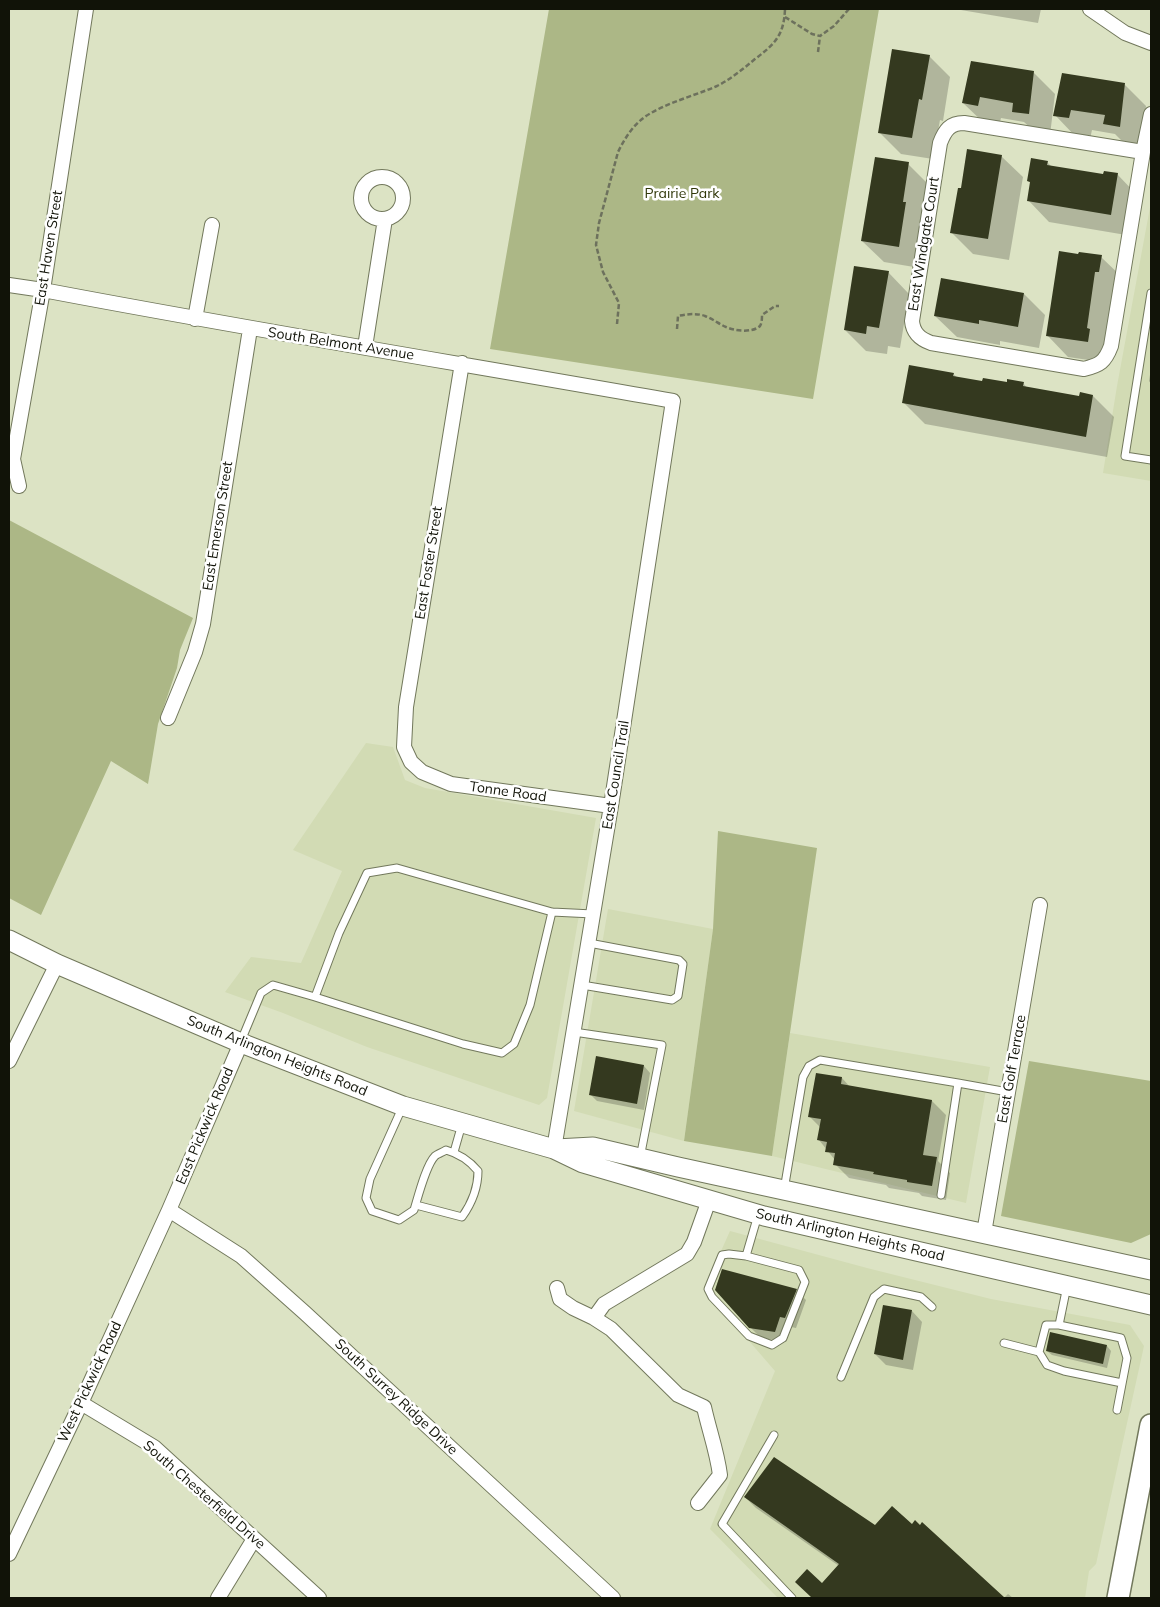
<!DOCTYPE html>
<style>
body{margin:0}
#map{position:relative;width:1160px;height:1607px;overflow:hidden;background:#dce3c4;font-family:Mulish,sans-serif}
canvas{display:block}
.frame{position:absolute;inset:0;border:10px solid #111308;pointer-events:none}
</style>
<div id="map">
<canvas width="1160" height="1607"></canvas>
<div class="frame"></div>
</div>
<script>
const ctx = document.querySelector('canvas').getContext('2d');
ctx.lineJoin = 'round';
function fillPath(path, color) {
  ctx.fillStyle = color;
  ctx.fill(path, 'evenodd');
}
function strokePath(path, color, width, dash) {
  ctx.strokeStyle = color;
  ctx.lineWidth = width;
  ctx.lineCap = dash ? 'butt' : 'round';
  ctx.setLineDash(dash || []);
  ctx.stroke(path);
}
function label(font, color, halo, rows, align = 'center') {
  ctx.font = font + ' Mulish,sans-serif';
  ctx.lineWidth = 5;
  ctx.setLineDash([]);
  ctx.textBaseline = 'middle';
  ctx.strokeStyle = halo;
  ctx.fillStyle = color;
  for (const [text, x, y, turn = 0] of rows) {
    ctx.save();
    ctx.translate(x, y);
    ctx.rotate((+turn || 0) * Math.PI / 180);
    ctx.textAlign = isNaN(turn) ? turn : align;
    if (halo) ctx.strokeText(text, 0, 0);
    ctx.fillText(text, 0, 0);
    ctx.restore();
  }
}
fillPath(new Path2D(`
 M1151,202V481L1103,473L1117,386Z
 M366,743L393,747L405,780L425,788L596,818L547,1098L539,1105L367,1047L283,1013L225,992L251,957L301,963L342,871L293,850Z
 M608,909L713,929L684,1141L574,1111Z
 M790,1033L990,1067L966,1203L772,1156Z
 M730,1231L867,1268L991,1299L1130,1325L1144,1346L1096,1564L1089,1571L1085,1598H778L710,1529L775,1371L704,1289Z`), '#d2dbb4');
fillPath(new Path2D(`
 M549,9H879L813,399L490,349Z
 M9,520L193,618L180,650L177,668L158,724L148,784L111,761L41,915L9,898Z
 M718,831L817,848L772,1156L684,1141L713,929Z
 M1029,1061L1151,1081V1234L1131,1243L1001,1216Z`), '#acb786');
fillPath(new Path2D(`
 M955,9H1041L1038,23Z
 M929,56L950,77L943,121L940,120L933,159L901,154L879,132Z
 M1033,72L1055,94L1050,135L1035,132L1024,122L1001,118L999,126L985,124L963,103Z
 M1125,85L1146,106L1141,147L1126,145L1115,134L1092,130L1090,139L1076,137L1055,115Z
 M1001,156L1023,177L1009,260L973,254L952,233L962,190Z
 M1047,162L1052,167L1104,175L1117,174L1138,196L1132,236L1049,222L1028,200L1031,183L1028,181Z
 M908,164L929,185L920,268L884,262L862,241Z
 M1101,257L1123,278L1109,363L1068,357L1047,335Z
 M888,272L909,294L900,348L888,346L887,354L866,351L845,330Z
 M1024,294L1045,315L1039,348L1000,341V345L957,337L935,316Z
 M1151,368V384L1149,381Z
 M953,374L958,378L983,383H1023L1028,389L1080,397L1093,396L1114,417L1107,457L925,424L903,402Z
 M644,1066L650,1073L644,1110L597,1101L590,1094Z
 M817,1074L842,1078L850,1087L932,1101L946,1115L938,1161L950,1173L946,1200L922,1196L919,1193L889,1188L886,1185L849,1178L835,1164V1160L819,1140L821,1128L809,1116Z
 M796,1290L806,1300L796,1328L791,1327L786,1342L761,1338L750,1327Z
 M912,1311L922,1322L913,1370L886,1365L875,1354Z
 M1107,1346L1111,1351L1107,1368L1052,1355L1047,1351Z
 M745,1497L876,1526H920L922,1524L1003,1598H813L797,1582L822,1585L839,1566L756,1508Z
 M1008,1594L1013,1598H1004Z`), '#0003');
fillPath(new Path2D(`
 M892,49L930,55L922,100L919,99L912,138L878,133Z
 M971,61L1034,71L1029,114L1012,112L1013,103L980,97L978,106L962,103Z
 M1062,73L1125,83L1120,127L1103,124L1105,115L1071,110L1069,118L1053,116Z
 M967,149L1002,155L988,239L950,233L958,188H961Z
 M875,157L909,162L903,202H906L899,247L861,241Z
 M1031,158L1048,161L1047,165L1103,174L1104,171L1118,173L1111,215L1027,201L1030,182L1027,181Z
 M1059,251L1078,254L1079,252L1102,255L1099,272H1095L1087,328L1090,329L1088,342L1046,336Z
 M854,266L889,271L879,328L867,326L866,334L844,330Z
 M941,278L1024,293L1018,327L979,320V324L934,316Z
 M909,365L954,373L953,376L982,381L983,378L1007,382V379L1024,382L1023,386L1079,396L1080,392L1093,395L1086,437L902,403Z
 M596,1056L644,1065L637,1104L589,1095Z
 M816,1073L842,1077L841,1084L932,1100L923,1155L937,1157L932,1186L907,1182V1180L873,1174L874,1172L833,1165L835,1153L825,1152L827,1142L817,1140L821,1119L808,1117Z
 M722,1269L797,1289L785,1318L780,1317L775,1332L749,1328L715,1290Z
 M883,1305L912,1310L903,1360L874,1354Z
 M1050,1332L1107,1345L1103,1364L1046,1351Z
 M774,1457L875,1525L892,1506L912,1524L915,1520L920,1525L922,1522L1005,1598H812L795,1582L807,1569L822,1583L839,1564L744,1497Z`), '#34391f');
const service = new Path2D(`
 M1151,293L1125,456L1151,460
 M582,985L672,1000L678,996L683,964L679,960L589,943
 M315,997L463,1044L502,1053L514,1044L530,1005L552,912
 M574,1032L662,1045L640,1158
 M241,1041L261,993L273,985L315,997L339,933L367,873L397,868L552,912L593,914
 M958,1083L1008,1092
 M402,1108L370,1179L366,1198L372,1211L399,1220L414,1210C418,1197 426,1165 435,1156C437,1154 443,1152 446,1150C460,1154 469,1160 478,1171C478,1189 472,1203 462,1217L416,1205
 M454,1152L462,1124
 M784,1190L803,1077L809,1066L820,1060L958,1083L941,1195
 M746,1256L729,1254L722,1255L708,1289L712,1297L749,1336L772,1345L783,1338L805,1282L799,1270L746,1256L758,1215
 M1067,1286L1059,1325L1121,1338L1127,1358L1117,1410
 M1004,1343L1039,1352L1046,1325H1059
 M1039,1352L1047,1365L1064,1371L1122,1383
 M841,1377L874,1297L884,1289L921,1297L932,1307
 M774,1435L722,1524L792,1598`);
const minor = new Path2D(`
 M1090,9L1125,33L1151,43
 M1143,152L964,123C950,123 945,130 940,143L912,321C913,333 920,339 931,343L1084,369C1100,365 1105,362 1111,346L1143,152L1151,114
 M361 198a21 21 0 1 1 42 0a21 21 0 1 1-42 0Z
 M9,285L43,290C253,330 463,364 673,401L611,806L554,1149
 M195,319L212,225
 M365,347L385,219
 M462,363L406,707L404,747L411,762L422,772L451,784L611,806
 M19,486L13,459L43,290L86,9
 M168,718L195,652L203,624L250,329
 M9,1061L57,964
 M169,1210L241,1256L305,1313L613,1598
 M984,1233L1040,905
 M557,1288L560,1299L573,1308L594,1318L611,1329L678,1395L704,1407C709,1430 717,1451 720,1475L698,1503
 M594,1318L604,1304L687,1254L694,1242L709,1200
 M81,1403L154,1447L319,1598
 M9,1554L81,1403L169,1210L241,1043
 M218,1598L254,1539`);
const secondary = new Path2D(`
 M9,940L57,964L241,1043L403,1106L554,1149L583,1163L764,1216L1151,1305
 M556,1149L593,1147L678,1167L1151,1270`);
const primary = new Path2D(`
 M1118,1598L1151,1425`);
strokePath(service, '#72785c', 9);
strokePath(minor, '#72785c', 16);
strokePath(secondary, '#72785c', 21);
strokePath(primary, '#72785c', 24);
strokePath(new Path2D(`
 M785,17L812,34L820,36L834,26L849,9
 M818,52L820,36
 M617,324L619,303L603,272L596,245L599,223L618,152C625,138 633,125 646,116C668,102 694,96 717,86C731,79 743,69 755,59C775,44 784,35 785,9
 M677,329L678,316C687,314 697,313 705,316C713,319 719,324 726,327C734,331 753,333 760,326C762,323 762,318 762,315L775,306H779`), '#6d715d', 2.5, [5, 2.5]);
strokePath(service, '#fff', 7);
strokePath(minor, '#fff', 14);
strokePath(secondary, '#fff', 19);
strokePath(primary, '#fff', 21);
label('14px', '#303709', '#fff', [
 ["Prairie Park",682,194]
]);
label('14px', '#111308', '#fff', [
 ["East Windgate Court",924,244,-81],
 ["East Haven Street",49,248,-81],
 ["South Belmont Avenue",341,344,9],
 ["East Emerson Street",218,526,-81],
 ["East Foster Street",429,563,-81],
 ["East Council Trail",616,775,-81],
 ["Tonne Road",508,792,8],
 ["South Arlington Heights Road",277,1056,22],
 ["East Golf Terrace",1012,1069,-80],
 ["East Pickwick Road",205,1126,-67],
 ["South Arlington Heights Road",850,1235,13],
 ["West Pickwick Road",90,1382,-65],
 ["South Surrey Ridge Drive",396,1397,43],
 ["South Chesterfield Drive",204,1495,41]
]);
</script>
